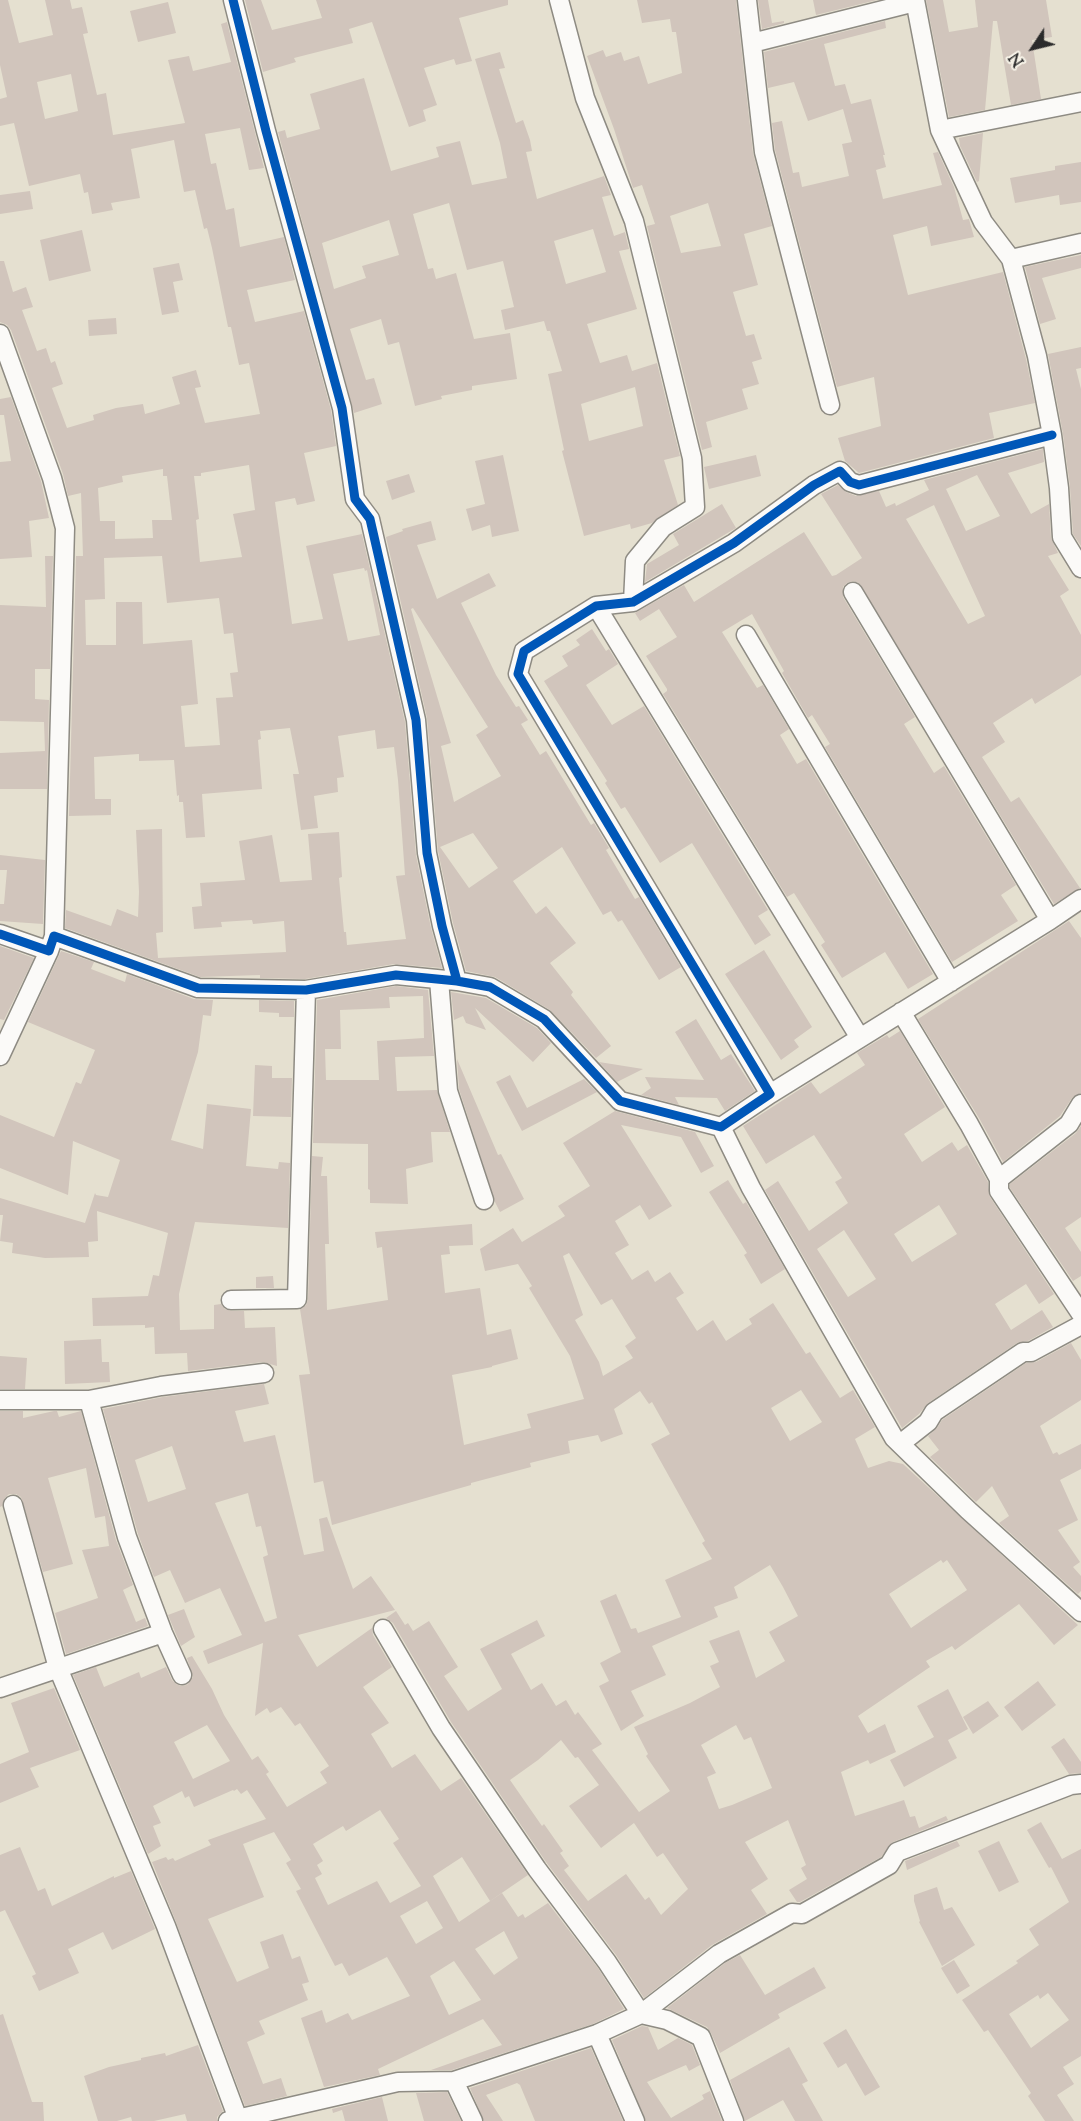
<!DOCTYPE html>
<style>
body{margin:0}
#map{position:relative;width:1081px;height:2121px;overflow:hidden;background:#e5e0d0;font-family:"Sorts Mill Goudy",serif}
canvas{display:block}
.north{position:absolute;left:1003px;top:18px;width:60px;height:60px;-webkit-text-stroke:4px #f7f3e8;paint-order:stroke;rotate:235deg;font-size:16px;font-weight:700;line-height:24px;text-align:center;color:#2b2b2b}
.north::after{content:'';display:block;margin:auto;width:21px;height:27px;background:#2b2b2b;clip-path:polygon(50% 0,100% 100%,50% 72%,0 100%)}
</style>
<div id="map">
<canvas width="1081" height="2121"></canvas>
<div class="north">N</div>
</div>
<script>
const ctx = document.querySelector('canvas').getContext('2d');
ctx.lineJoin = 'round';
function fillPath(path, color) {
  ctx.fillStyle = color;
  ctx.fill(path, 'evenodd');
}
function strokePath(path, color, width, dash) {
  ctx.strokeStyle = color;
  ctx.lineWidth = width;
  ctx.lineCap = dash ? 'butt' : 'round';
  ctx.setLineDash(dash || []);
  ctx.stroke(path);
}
fillPath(new Path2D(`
 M0,0H8L19,43L53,35L45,0H70L72,9L82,7L88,33L83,34L97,95L106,93L113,135L185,123L168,60L189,56L193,71L231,62L221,24L227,22L264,168L249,170L240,128L205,134L211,164L216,163L226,210L234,208L240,247L284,237L295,280L247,290L255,322L304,311L331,410L336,446L304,453L315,501L297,505L295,498L275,502L292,624L323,619L306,546L362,534L405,722L416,855L431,928L442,968L394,964L305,979L260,978V975L200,977L65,928L66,910L111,926L117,909L138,917L139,892L136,830L162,829L163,932L156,933L158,958L286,952L284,921L253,924L252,920L221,922L222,927L194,929L192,907L202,906L200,883L245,880L239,841L272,835L280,882L312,880L308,834L339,832L342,877L339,878L344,932H346L347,945L406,939L396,876L405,875L398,780L394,747L377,749L375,730L338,736L344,777L337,778L338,792L314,796L318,828L301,830L293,774H299L290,728L260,731L261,739L258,740L262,789L202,794L205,837L186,838L183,802H179V795L177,796L174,760L139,761V754L94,757L95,799H111V815L69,816L76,556H83L81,493L68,496L63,474L11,330L7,325L0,322V261H4L13,292L26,287L33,307L22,310L37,351L46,348L51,363L55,361L63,384L52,388L67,428L94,420L93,415L116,408L143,404L145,414L180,404L172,377L196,370L201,387L195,388L205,423L260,414L249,363L239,365L231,327H228L212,248L207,228L204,229L195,190L184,192L174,140L131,149L140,198L111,203L113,210L92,214L88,192L84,193L80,174L29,186L14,123L0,126V99L7,97L0,65ZM71,74L78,111L45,119L37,82ZM249,465L255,510L233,514L242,557L200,562L196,520L199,519L194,476H201V473ZM163,469V476H167L172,520H152L153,538L115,539V521H100L98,488L123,482L122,476ZM162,556L167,603L219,598L224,634L233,633L238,672L230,673L233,697L216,698L220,745L185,747L181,706L198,704L192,640L143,644L142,602H116V645H86L85,600L105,599L104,558ZM364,568L365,571L367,570L380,635L348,641L333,574Z
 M245,0H261L272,30L322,18L316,0H508V5L459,18L472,61L456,65L454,59L424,68L437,105L423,110L426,121L409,127L372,22L349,29L353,43L294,58L296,62L263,72Z
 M637,0H736L753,153L772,226L744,234L758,285L733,292L746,336L754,334L762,359L752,362L759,384L742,389L748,409L706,422L712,447L702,450L647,226L655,224L642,185L633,188L614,129L587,56L603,50L606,57L621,52L624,61L639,56L648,84L682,73L676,32H672L670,19L642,23ZM708,203L721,246L681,253L670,216Z
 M758,0H768L772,23L784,21V23L762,29Z
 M813,0H877L816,15Z
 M926,0H943L949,32L978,27L975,0H1046L1052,37L1032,40L1041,99L1011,105L997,21H993L985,110L949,117Z
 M168,2L176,33L138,42L130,11Z
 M885,21L886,28L824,44L835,86L845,84L851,104L871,99L885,155H883L886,167L876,170L883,199L942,185L933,153L938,152L954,187L963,220L969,219L974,237L931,246L927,226L893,235L908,295L1003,272L1026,359L1035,403L989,413L994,438L859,473L845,461L838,438L881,426L874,377L837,387L775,150L772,123L782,121L793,173L799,172L802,187L849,176L842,144L852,142L843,109L808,121L794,82L768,88L764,52Z
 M500,52L505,68L499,69L516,123L523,120L530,140L532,151L526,152L537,199L604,176L611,195L602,197L614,236L625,232L629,249L619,251L637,309L587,324L600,363L627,355L632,371L657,363L680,456L664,460L678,505L652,523L631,529L630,524L584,536L562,451L564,450L548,374L562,371L550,331H547L544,321L505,330L501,310L514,307L503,261L467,270L449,203L413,214L428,269L433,268L436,279L456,273L474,339L510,333L517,379L472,386V390L441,396L442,399L415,406L399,342L388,345L381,319L350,329L366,380L374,378L382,404L354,413L278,132L285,130L287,138L320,129L310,94L364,78L391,171L439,157L436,147L460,141L472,185L507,178L500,143L475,59ZM389,220L399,255L362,266L366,278L334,289L322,243ZM593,229L606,272L566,284L554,241ZM635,387L643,426L589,441L581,404Z
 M983,133L979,181L977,182L960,146L959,138Z
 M1081,162V202L1060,205L1059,195L1015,203L1010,178L1055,170V166Z
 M30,191L33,209L0,214V195Z
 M82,230L91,271L49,281L40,240Z
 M1081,255V268L1042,278L1056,319L1040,324L1025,267Z
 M179,263L183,280L173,282L179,312L162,315L153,268Z
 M116,318L117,334L89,336L88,320Z
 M1081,347V368L1076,369L1081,389V546L1073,534L1070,487L1063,434L1048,354Z
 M11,397L41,481L49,518L29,521L32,557L0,559V462L11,461L4,415H0V399Z
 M1043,449L1044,462L1008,473L1031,514L1049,504L1051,538L1058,553L1048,556L1069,590L1060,596L1081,635V675L1035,704L1032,698L993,723L1005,742L982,757L1011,802L1019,797L1080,888L1054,904L859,583L853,581L847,583L843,587V597L915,717L904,724L934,773L944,766L1016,885L1001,895L1018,921L952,962L825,747L830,744L812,715L808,718L782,673L784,671L752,614L722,632L757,688L763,685L789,729L780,735L797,764L806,759L933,974L908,989L885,952L842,978L821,945L825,942L794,893L787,897L663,694L667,691V689L646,656L677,637L659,609L640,621L635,613L684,585L694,602L804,532L832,576L836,575L862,558L821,494L838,485L846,492L856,496L879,491L886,507L895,503L896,506L929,490L924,480ZM977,475L1000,516L966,531L946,489ZM934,505L985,616L968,624L906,519Z
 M503,455L519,531L492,537L490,525L472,531L466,509L485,504L475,461Z
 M756,455L761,476L709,489L704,467Z
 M409,474L415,492L392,500L386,481Z
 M722,504L736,528L645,582L647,564L679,545L673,534Z
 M431,521L436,540L417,545L437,599L489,573L496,586L461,603L496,675L516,707L519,706L528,720L521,724L540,755L546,751L591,825L594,823L609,848L606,850L635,899L639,897L681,967L659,980L622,920L618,922L611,911L603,915L562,847L513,881L536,914L546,906L576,943L550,963L573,992L571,995L611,1046L596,1058L550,1010L495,977L466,971L453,923L438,851L427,718L386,537L403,531L402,529ZM413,608L488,727L476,735L501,776L454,802L441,746L451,743L411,609ZM473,833L498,868L469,888L440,847Z
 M45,556H53L50,669H35V699L49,700L47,789H0V753L45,751L44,722L0,721V605L46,607Z
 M592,629L606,651L609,649L618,664L586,685L612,725L644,706L768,910L758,916L771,935L755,945L692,843L660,863L625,807L621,809L605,783L607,781L544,681L568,666L562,656L580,645L576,640Z
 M0,855L45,860L43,924L0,921V904H4L7,870H0Z
 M1069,921L1081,938V1093L1072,1098L1060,1116L1003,1162L979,1118L918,1019Z
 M0,946L34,958L4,1020L0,1019Z
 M764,950L812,1027L794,1040L799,1047L781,1060L725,974Z
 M61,951L94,962L91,969L125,982L127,974L194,999L213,1000L211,1016L203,1015L198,1052L171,1140L203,1149L207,1104L251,1109L246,1166L278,1169L279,1162L290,1163L288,1228L195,1222L179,1294L180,1330L214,1329V1305L221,1304L225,1309L231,1311H244L245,1328L275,1327L277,1366L263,1362L188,1371L187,1353L155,1354L154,1327L145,1328V1325L93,1326L92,1298L148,1296L153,1275L159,1276L168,1233L97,1211L98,1241L88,1242L89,1257L45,1258L12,1253L13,1243L0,1241L3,1215H0V1198L85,1223L95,1193L96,1195L108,1197L120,1160L73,1141L68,1195L0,1168V1115L54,1137L76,1082L81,1084L95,1050L28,1022Z
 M396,986L428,990L434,1056L395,1057L397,1091L437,1090L450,1132H431L433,1162L406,1169L408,1204L370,1203V1190L368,1189V1144L313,1143L317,1000ZM423,996L424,1038L377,1041L379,1080H326L325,1049H341L340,1010L390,1008L389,997Z
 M451,992L486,998L537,1028L551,1043L533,1062L475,1008L486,1030L466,1023L463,1016L454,1020Z
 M259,1000L294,1001V1017H279V1013L259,1012Z
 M696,1019L721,1060L731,1054L755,1091L725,1111L717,1098L675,1097L679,1105L641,1095L651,1088L645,1077L704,1080L675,1032Z
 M900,1031L945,1107L904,1134L922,1162L952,1142L958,1151L967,1145L988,1182L990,1197L1054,1294L1039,1304L1026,1284L995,1304L1011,1330L1042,1310L1053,1327L1028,1341L1017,1343L928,1403L919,1414L902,1428L765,1190L778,1181L809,1231L848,1203L835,1182L842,1178L814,1135L766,1164L743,1126L811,1082L820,1094L865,1065L857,1053L887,1035L889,1038ZM939,1205L957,1234L912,1262L894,1234ZM844,1230L876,1279L848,1297L817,1249Z
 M457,1059L498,1155L501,1154L524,1199L500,1212L495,1202L459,1089Z
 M599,1062L643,1069L617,1082Z
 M255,1065L272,1066V1078H292L291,1117L253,1116Z
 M510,1075L527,1108L584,1079L597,1092L522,1131L496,1082Z
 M615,1111L695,1132L714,1166L701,1173L681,1137L621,1125L672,1206L649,1220L640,1205L615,1221L629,1245L615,1253L632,1280L648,1270L655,1282L670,1272L684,1293L676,1298L697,1331L713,1320L726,1341L752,1324L749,1319L773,1303L806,1354L810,1352L840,1398L853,1390L875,1427L855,1439L868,1468L889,1461L903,1464L1078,1625L1054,1645L1019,1604L955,1650L952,1646L926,1661L930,1667L858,1716L868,1733L885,1724L896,1752L870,1764L868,1760L841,1772L855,1816L904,1800L910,1817L915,1816L919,1828L946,1816L948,1820L893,1842L881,1857L800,1902H797L789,1890L807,1879L801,1868L806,1865L788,1820L745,1842L768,1879L751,1890L767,1914L712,1945L644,1998L616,1955L546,1862L451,1722L393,1623L386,1618L396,1611L405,1625L408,1623L413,1631L429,1621L458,1667L444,1676L468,1711L502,1689L480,1649L537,1620L545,1636L511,1654L531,1690L542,1683L556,1706L566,1700L575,1715L578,1712L602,1744L592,1750L639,1812L670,1791L646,1756L648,1754L634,1727L690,1703L720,1687L710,1666L719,1662L709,1641L739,1630L756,1678L785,1661L769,1632L798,1616L783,1587L770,1565L734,1587L738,1598L714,1607L718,1617L652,1646L666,1675L631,1691L644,1716L621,1731L599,1686L609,1681L600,1663L621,1652L600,1601L616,1594L631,1629L636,1628L638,1633L681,1617L665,1580L712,1559L702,1543L705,1541L651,1444L670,1434L652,1402L649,1404L640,1391L614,1409L623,1434L601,1442L598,1435L568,1441L570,1453L530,1463L531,1467L471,1483V1485L332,1525L323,1481L314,1483L299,1375L310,1374L300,1309L306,1305L308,1299L312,1156L323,1157L321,1176H327L329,1244H325L327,1310L388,1300L382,1247L377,1248L375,1232L472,1224L473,1245L449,1246L450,1254L441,1255L445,1293L480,1288L487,1335L511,1329L518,1359L492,1366V1367L452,1375L464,1445L531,1428L527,1414L584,1399L570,1356L529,1288L532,1286L518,1264L485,1271L480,1249L513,1228L522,1242L565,1216L558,1206L590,1186L563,1143ZM569,1253L601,1305L612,1299L636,1338L625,1346L633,1358L603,1376L599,1362L575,1320L583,1315L563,1256ZM801,1390L822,1422L790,1441L771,1408ZM941,1560L943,1563L947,1560L967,1590L911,1628L889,1594ZM736,1725L744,1740L751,1737L772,1788L732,1805L719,1809L707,1777L716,1773L701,1745ZM561,1740L575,1758L578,1757L599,1785L569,1806L601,1848L634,1823L657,1857L663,1853L688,1889L661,1915L649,1897L645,1900L626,1874L588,1901L564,1870L569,1866L560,1853L563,1851L544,1824L542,1826L510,1780L538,1760Z
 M1081,1126V1217L1065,1228L1081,1252V1276L1073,1281L1010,1188V1184L1076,1133Z
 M728,1180L743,1204L746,1202L785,1269L761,1284L744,1255L747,1253L709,1192Z
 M273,1276L274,1288H256V1277Z
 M101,1339L102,1362H109L110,1382L65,1384L64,1341Z
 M1071,1343L1081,1360V1400L1040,1426L1053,1454L1057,1452L1059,1455L1081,1444V1469L1060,1480L1078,1520L1058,1530L1080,1562L1073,1567L1081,1576V1591L1078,1594L999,1523L1009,1516L992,1486L976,1502L930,1457L939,1450L928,1436L937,1428L942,1420L1026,1363L1036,1362Z
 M0,1356L27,1358L25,1389H0Z
 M264,1384L269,1404L235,1411L244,1442L275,1435L304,1555L324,1551L319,1519L327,1517L353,1589L371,1576L395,1610L298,1635L317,1667L372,1628L373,1635L392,1667L363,1687L389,1723L371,1734L392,1768L415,1754L441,1791L461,1778L528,1875L490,1901L462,1857L433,1876L459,1922L502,1893L518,1917L523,1914L525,1918L548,1903L598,1968L624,2009L593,2024L452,2070H431L502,2045L483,2019L378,2069L380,2075L324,2087L301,2018L322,2010L326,2023L348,2013L352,2020L410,1996L387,1957L349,1976L342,1963L335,1966L296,1891L301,1889L286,1863L291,1860L274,1832L243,1844L264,1897L208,1919L237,1982L269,1968L260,1942L283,1934L292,1959L300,1956L309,1982L302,1984L308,2000L259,2021L265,2034L247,2042L263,2084L281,2078L287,2096L245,2106L176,1922L152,1862L166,1857L168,1860L173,1858L175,1861L211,1845L208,1840L266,1819L247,1790L241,1794L237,1789L234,1791L233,1790L194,1807L189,1796L185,1798L182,1791L153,1806L161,1823L153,1826L161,1846L148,1854L73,1675L96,1667L104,1687L139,1672L141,1678L166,1667L172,1680L176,1684L181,1686L187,1685L193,1677L187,1658L192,1656L212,1689L224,1715L252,1760L258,1756L269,1772L266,1774L287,1807L327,1783L320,1772L329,1766L300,1723L295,1726L281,1707L270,1713L267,1708L255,1716L263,1643L208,1664L203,1651L242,1635L220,1588L185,1603L170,1570L154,1577L138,1534L103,1409L163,1397ZM172,1446L186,1489L148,1502L135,1460ZM248,1493L256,1527L261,1526L268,1555L263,1557L277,1618L265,1622L215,1503ZM207,1725L230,1761L193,1779L174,1742ZM380,1810L399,1839L393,1843L421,1886L390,1903L377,1881L328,1905L315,1878L322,1874L317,1865L323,1861L313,1844L343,1826L346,1831ZM427,1901L443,1928L416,1944L400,1916ZM504,1931L518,1958L494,1975L475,1949ZM454,1961L481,2000L449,2015L430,1976Z
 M0,1411H23V1418L54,1411H57L59,1417L81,1411L116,1540L133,1585L123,1590L136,1622L145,1618L148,1626L66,1654L55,1613L98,1598L82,1550L109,1546L105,1516L95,1518L86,1468L48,1478L73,1564L43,1572L21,1497L16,1494H9L5,1498L2,1506L0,1507Z
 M184,1609L195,1637L181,1646L168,1615Z
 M1038,1681L1056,1705L1022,1731L1004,1707Z
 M54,1688L80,1750L30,1768L39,1787L0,1803V1764L29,1752L11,1703Z
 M948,1689L968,1729L948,1740L957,1758L904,1787L890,1760L934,1737L917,1706Z
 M988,1701L999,1716L973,1734L963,1717Z
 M1064,1738L1081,1762V1773L1069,1774L1051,1747Z
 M1041,1822L1062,1859L1081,1849V2056L1063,2067L1074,2084L1057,2095L1074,2121H1045L1028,2096L1031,2093L988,2030L984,2032L962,2000L1018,1963L1016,1961L1039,1945L1029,1929L1069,1902L1051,1867L1049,1868L1027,1830ZM1048,1993L1069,2020L1031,2048L1009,2014L1038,1995L1040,1999Z
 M957,1841L960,1846L907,1870L905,1861Z
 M999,1841L1019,1882L999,1892L978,1851Z
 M20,1847L38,1891L45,1888L52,1906L114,1876V1878L131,1871L155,1929L112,1950L103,1932L68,1949L79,1973L39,1991L32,1976L36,1974L5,1910L0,1912V1855Z
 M937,1887L944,1910L952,1907L975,1945L942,1966L919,1922L920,1921L914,1901V1895Z
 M740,1955L765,1995L814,1967L826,1988L778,2014L780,2018L720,2053L711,2033L707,2027L667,2008L725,1963Z
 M954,1960L970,1986L957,1994L941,1968Z
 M3,2014L32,2102H43L44,2121H0V2015Z
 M642,2026L648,2027L658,2050L678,2038L692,2045L700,2065L689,2071L686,2065L647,2082L671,2118L704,2099L702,2095L710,2091L722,2121H646L612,2040Z
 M846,2029L880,2087L865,2096L846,2063L838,2068L823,2043Z
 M198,2045L223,2111L217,2117V2121H187L185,2114L154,2121H132L131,2117L117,2121H98L84,2076L109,2067L141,2060V2058L165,2053L166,2056Z
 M789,2047L808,2081L802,2084L823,2121H795L783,2100L745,2121L730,2080Z
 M591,2048L623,2121H535L520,2085L517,2083L486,2095L503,2121H484L470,2088Z
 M447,2092L461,2121H424L416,2093Z
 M382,2097L388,2121H345L342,2110L333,2113L332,2109Z`), '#d1c5bc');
const minor = new Path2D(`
 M233,0L266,131L342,408L355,499L370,519L416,720L427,853L442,926L457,981
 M559,0L585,98L634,221L692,458L695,507L663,527L635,561L633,602
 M747,0L764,152L830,405
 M915,0L940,130L983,222L1011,259L1037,356L1052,435L1059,488L1062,537L1081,568
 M752,43L915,2
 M940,130L1081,102
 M1011,259L1081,243
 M0,334L52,478L65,528L54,936
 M853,592L1050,920
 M596,606L860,1038
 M746,635L951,982
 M0,934L49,951L54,936L198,988L306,990L396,975L457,981L490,987L544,1019L620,1101L721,1127L770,1094L518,674L524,651L596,606L633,602L734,543L814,485L840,471L850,482L859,485L1052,435
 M439,980L448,1091L484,1200
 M901,1012L969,1124L999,1179V1191L1081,1314
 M0,1056L49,951
 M770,1094L1050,920L1081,899
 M721,1127L751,1188L894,1438L968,1510L1081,1612
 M999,1179L1069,1124L1081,1104
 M231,1300L297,1299L306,990
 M0,1400H89L161,1386L264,1373
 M89,1400L127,1537L163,1633L182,1675
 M900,1444L928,1422L934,1412L1023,1352H1031L1081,1325
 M13,1505L58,1668L166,1926L238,2119
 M383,1629L441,1728L537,1869L607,1962L641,2014L667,2020L701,2037L734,2121
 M0,1688L163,1633
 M597,2034L635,2121
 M454,2081L473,2121
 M228,2121L398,2082L454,2081L597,2034L641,2014L719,1954L792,1913L802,1914L889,1865L897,1852L1071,1785L1081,1784`);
strokePath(minor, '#8e8b83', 21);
strokePath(minor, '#fbfaf8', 18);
strokePath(new Path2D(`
 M233,0L266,131L342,408L355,499L370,519L416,720L427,853L442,926L457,981
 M0,934L49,951L54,936L198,988L306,990L396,975L457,981L490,987L544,1019L620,1101L721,1127L770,1094L518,674L524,651L596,606L633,602L734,543L814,485L840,471L850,482L859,485L1052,435`), '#0057b8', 9);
</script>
